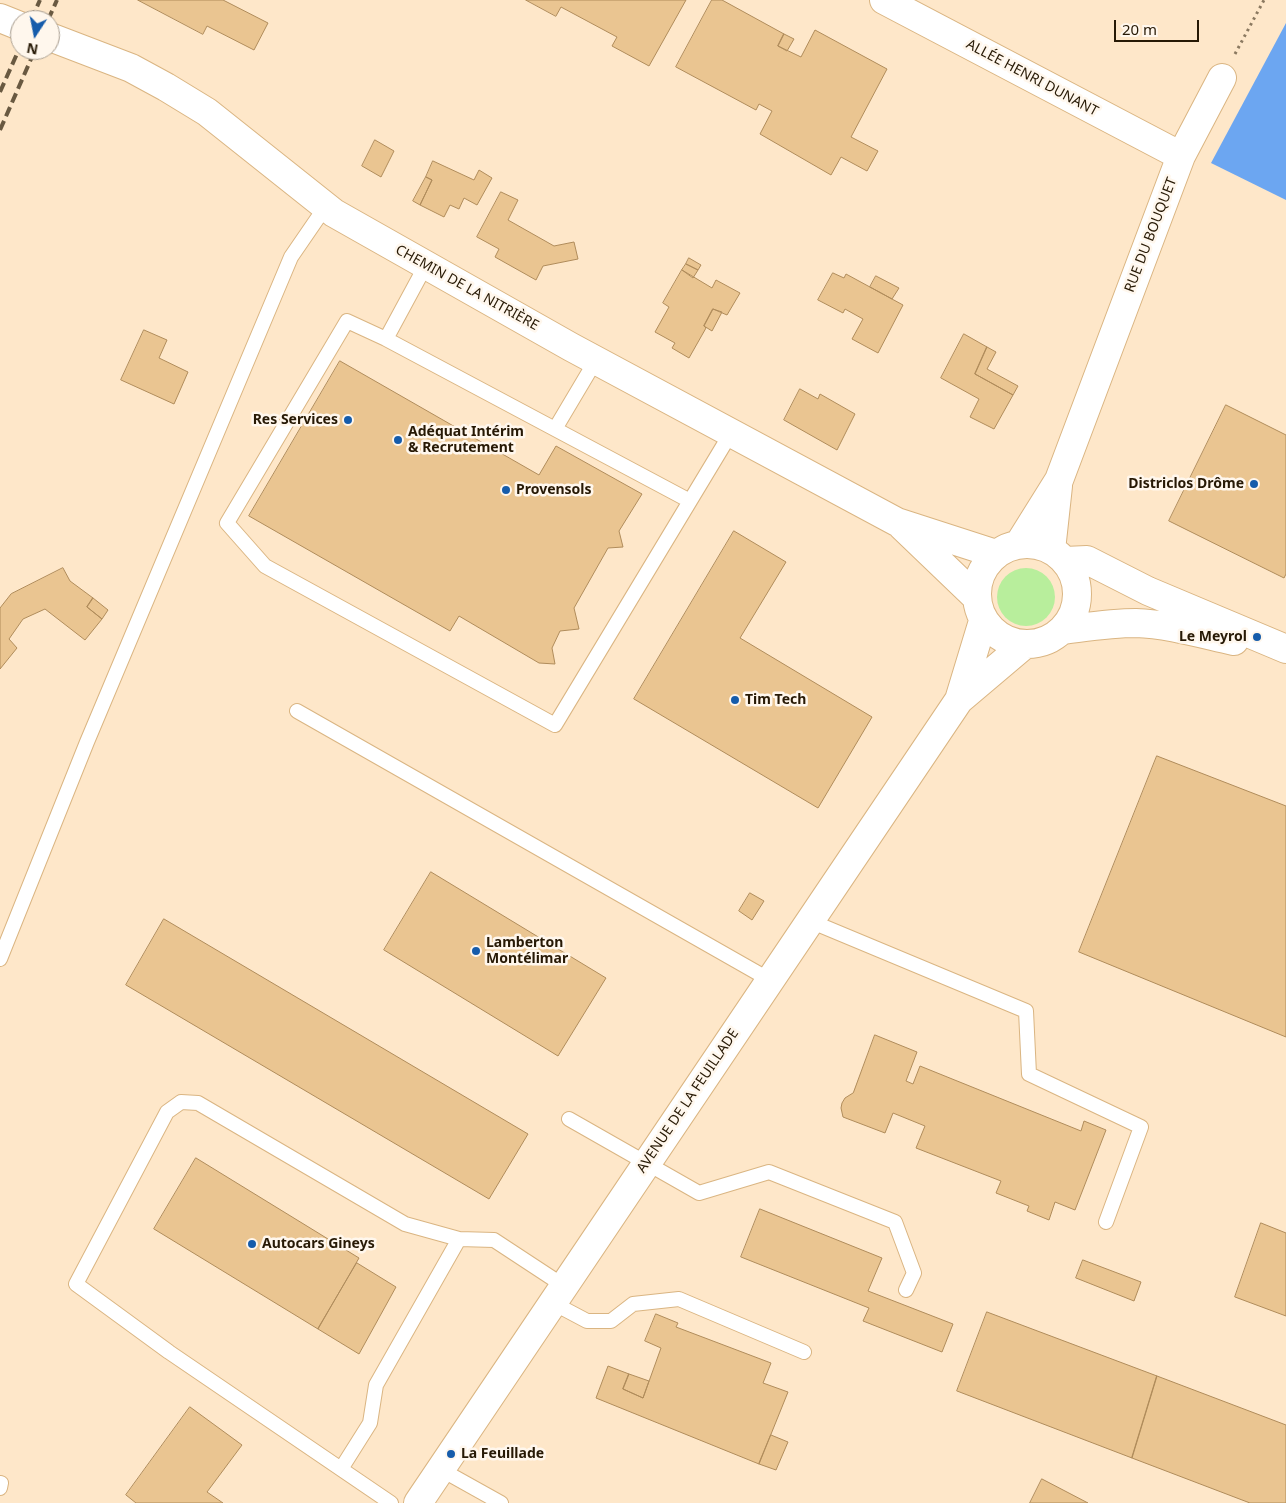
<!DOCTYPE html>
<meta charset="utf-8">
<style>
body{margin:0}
#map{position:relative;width:1286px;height:1503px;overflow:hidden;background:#fee7c9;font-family:"Noto Sans",sans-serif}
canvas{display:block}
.north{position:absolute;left:10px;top:10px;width:50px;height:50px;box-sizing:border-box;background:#fff7ed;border:1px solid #a99e90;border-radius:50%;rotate:191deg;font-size:14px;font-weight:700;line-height:20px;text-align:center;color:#271905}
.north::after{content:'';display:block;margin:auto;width:18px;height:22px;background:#165cab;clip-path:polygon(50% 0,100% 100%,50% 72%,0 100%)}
.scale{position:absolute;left:1114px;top:20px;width:85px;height:22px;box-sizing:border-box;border:2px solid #271905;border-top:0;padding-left:6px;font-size:15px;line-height:18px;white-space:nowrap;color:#271905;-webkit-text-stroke:4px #fff7ed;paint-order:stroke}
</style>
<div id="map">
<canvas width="1286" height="1503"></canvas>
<div class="north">N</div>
<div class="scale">20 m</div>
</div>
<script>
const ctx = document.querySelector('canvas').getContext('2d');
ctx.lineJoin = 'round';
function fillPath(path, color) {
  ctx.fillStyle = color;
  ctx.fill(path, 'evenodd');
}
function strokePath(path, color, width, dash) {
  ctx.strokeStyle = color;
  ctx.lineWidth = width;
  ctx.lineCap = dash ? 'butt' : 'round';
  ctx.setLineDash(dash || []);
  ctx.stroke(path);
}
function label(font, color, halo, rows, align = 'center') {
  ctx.font = font + ' "Noto Sans",sans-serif';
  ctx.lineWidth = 5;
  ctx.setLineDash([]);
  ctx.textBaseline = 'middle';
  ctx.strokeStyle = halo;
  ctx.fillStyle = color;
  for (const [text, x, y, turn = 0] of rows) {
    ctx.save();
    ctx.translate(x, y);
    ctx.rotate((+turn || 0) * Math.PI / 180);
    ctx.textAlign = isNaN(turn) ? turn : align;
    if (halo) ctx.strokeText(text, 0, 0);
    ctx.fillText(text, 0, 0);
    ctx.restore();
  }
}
fillPath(new Path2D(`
 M997 597a29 29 0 1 1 58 0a29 29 0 1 1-58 0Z`), '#b8ee9c');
fillPath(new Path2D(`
 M1286,23V200L1211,163Z`), '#6ca6f1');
const building = new Path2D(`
 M138,0H223L268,23L254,50L207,26L203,34Z
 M526,0H686L649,66L612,46L617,37L561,7L556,16Z
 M712,0H722L784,34L778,46L801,57L815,30L887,69L851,137L878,151L867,171L841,157L831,175L760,134L772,111L759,104L756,110L676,67Z
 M784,34L794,39L787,51L778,46Z
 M375,140L394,151L381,177L362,166Z
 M433,161L474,180L479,170L492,178L477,205L464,198L459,209L450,205L444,217L420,205L432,180L426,177Z
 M426,177L432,180L420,205L413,201Z
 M501,192L518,200L508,220L554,246L574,242L578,259L543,266L536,280L495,257L499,249L477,237Z
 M689,258L701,265L698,270L686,264Z
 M686,264L698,270L693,278L682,270Z
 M682,270L712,288L716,280L740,293L727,315L713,309L704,326L706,328L689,358L672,348L675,343L655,332L669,307L663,303Z
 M833,273L844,278L846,274L903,305L878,353L852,339L863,319L845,309L843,313L818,300Z
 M876,276L899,288L892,299L870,287Z
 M713,309L722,312L712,331L704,326Z
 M144,330L167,340L159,358L188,372L174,404L121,380Z
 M964,334L987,347L975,374L1013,395L994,429L970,417L979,399L941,378Z
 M987,347L996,352L987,369L1018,386L1013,395L975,374Z
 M340,361L539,475L556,446L642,494L619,531L623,547L608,548L574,608L579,629L560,631L552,648L555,664L539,663L459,616L450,631L249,516Z
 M800,389L818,399L820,394L855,414L837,450L784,420Z
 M1226,405L1286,435V574L1284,578L1169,521Z
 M734,531L786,562L740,638L872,717L818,808L634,699Z
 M63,568L70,581L93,598L87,607L102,619L85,640L45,609L23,619L9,639L17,648L0,669V608L11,594Z
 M93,598L108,610L102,619L87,607Z
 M1157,756L1286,806V1037L1079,952Z
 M431,872L606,978L558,1056L384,950Z
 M750,893L764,901L752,920L739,911Z
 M164,919L528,1134L489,1199L126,985Z
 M875,1035L917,1052L906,1081L913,1084L920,1066L1081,1131L1084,1121L1106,1130L1075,1210L1055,1202L1049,1220L1027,1211L1029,1206L996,1193L1001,1181L916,1148L925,1126L893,1113L885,1133L843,1117L841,1108L842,1103L845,1098L853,1093Z
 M196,1158L359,1258L318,1329L154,1229Z
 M760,1209L882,1258L868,1291L953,1324L942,1352L863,1321L869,1308L741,1257Z
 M1261,1223L1286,1233V1316L1235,1297Z
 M1083,1260L1141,1282L1134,1301L1076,1278Z
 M357,1263L396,1287L359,1354L318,1329Z
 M987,1312L1157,1376L1132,1458L957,1391Z
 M656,1314L678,1323L676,1327L771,1363L763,1383L788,1392L759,1464L596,1398L608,1366L629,1374L623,1389L643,1398L661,1348L645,1341Z
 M629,1374L649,1381L643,1398L623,1389Z
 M1157,1376L1286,1425V1503H1250L1132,1458Z
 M190,1407L242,1445L207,1492L223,1503H136L126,1495Z
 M771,1435L788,1442L776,1470L759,1464Z
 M1042,1479L1088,1503H1030Z`);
fillPath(building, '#eac591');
strokePath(building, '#b08c5b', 1);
const lane = new Path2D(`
 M386,339L426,265
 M555,429L596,360
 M690,501L386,339L347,321L227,523L265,566L555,725L731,433
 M297,711L770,980
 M810,921L1026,1011L1029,1074L1141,1127L1106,1222
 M0,959L87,742L291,257L326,206
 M569,1119L699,1193L769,1172L895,1222L914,1273L906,1290
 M553,1303L587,1321H611L633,1304L679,1299L804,1352
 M341,1469L370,1423L376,1385L459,1239
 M440,1469L501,1503
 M0,1488L1,1483
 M391,1503L169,1352L76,1284L167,1112L181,1102L198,1103L405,1224L459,1239L494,1240L564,1286`);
const street = new Path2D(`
 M884,0L1181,156
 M0,18L20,26
 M50,37L131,68L166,87L207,112L334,213L571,347L897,522L996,554
 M902,526L976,597
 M977 594a50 50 0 1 1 100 0a50 50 0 1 1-100 0Z
 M1019,544L1059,480L1181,156L1222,78
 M1051,550L1058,486
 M1065,561L1087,560L1148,591L1286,649
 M1063,630C1087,627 1111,623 1136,623C1168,624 1202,634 1234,641
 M959,700L983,621
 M418,1503L959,700L1024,645`);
strokePath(lane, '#dab582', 16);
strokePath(street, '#dab582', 30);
strokePath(new Path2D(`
 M1235,54L1264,0`), '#8b7960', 3, [2.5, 4]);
strokePath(lane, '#fff', 14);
strokePath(street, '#fff', 28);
strokePath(new Path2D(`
 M31,20L40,0
 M48,20L57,0
 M0,92L20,47
 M0,130L35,50`), '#695941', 4, [10, 5]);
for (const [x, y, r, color] of [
 [348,420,5,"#165cab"],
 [398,440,5,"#165cab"],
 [1254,484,5,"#165cab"],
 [506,490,5,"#165cab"],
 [1257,637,5,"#165cab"],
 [735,700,5,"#165cab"],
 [476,951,5,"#165cab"],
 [252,1244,5,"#165cab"],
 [451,1454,5,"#165cab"]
]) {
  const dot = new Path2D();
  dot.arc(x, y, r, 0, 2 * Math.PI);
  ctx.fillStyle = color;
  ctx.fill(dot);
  strokePath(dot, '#fff7ed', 2);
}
label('14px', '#271905', '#fff7ed', [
 ["ALLÉE HENRI DUNANT",1032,78,28],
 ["RUE DU BOUQUET",1151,235,-69],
 ["CHEMIN DE LA NITRIÈRE",467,288,29],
 ["AVENUE DE LA FEUILLADE",688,1101,-56]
]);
label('bold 14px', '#271905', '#fff7ed', [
 ["Res Services",338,420,"right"],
 ["Adéquat Intérim",408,432],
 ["& Recrutement",408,448],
 ["Districlos Drôme",1244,484,"right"],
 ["Provensols",516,490],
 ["Le Meyrol",1247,637,"right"],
 ["Tim Tech",745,700],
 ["Lamberton",486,943],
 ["Montélimar",486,959],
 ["Autocars Gineys",262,1244],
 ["La Feuillade",461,1454]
], 'left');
</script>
